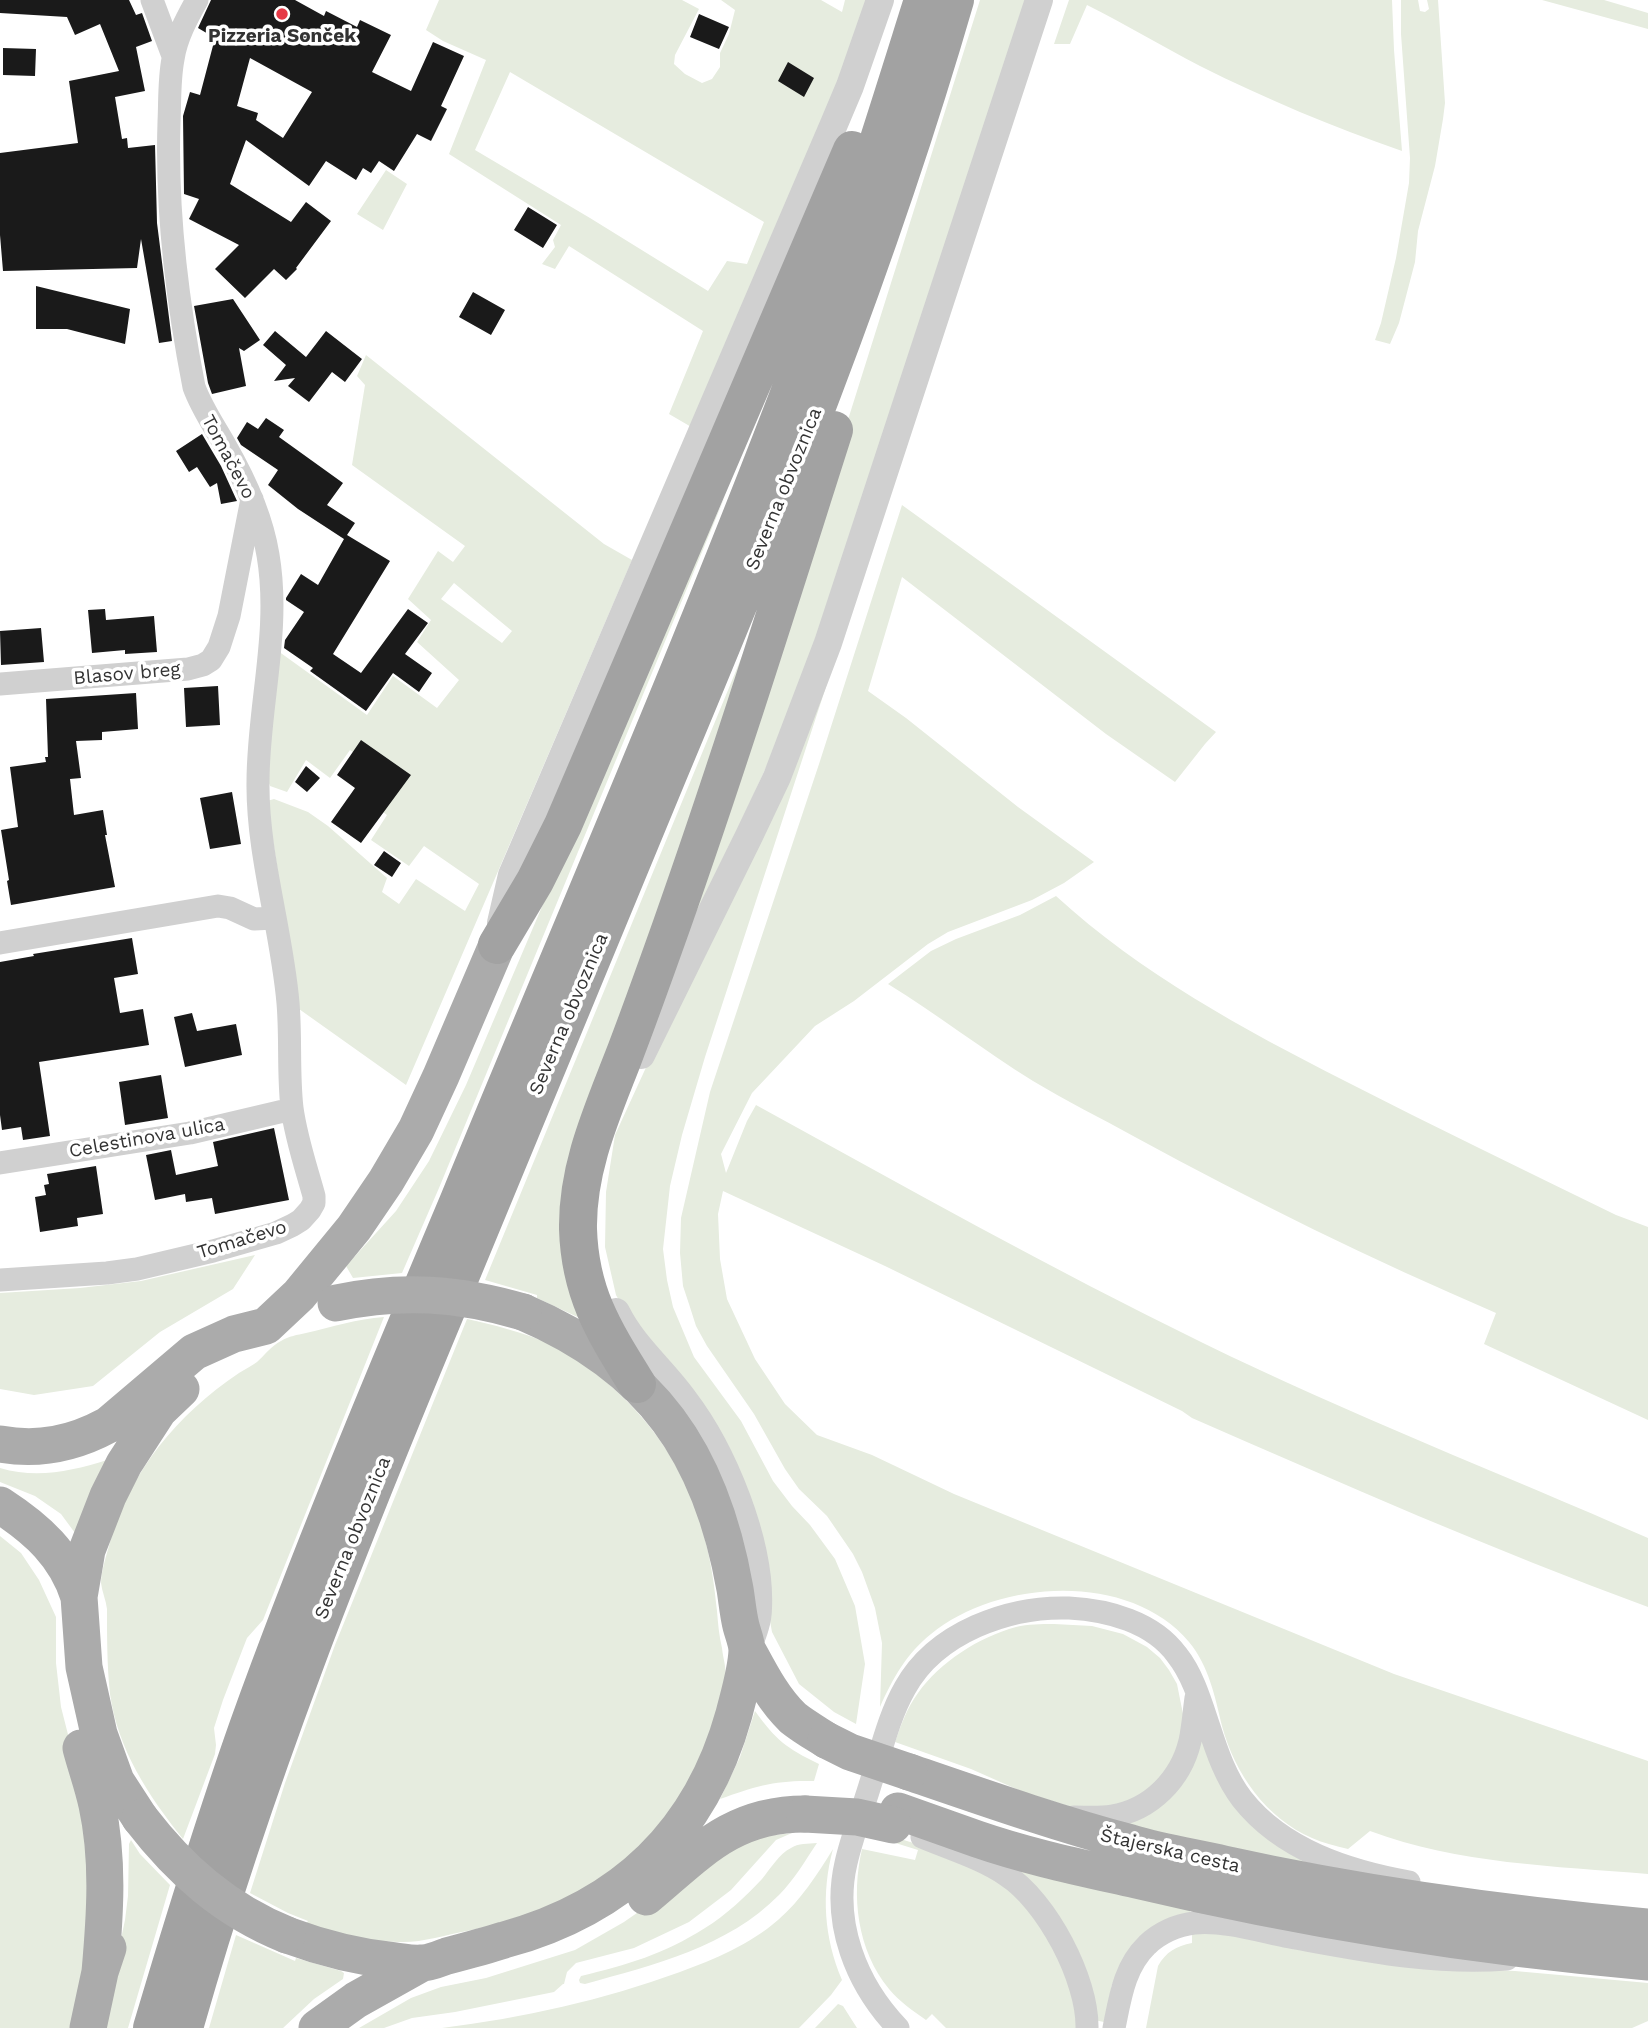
<!DOCTYPE html>
<meta charset="utf-8">
<style>
body{margin:0}
canvas{display:block;background:#fff}
</style>
<canvas width="1648" height="2028"></canvas>
<script>
const ctx = document.querySelector('canvas').getContext('2d');
ctx.lineJoin = 'round';
function fillPath(path, color) {
  ctx.fillStyle = color;
  ctx.fill(path, 'evenodd');
}
function strokePath(path, color, width, dash) {
  ctx.strokeStyle = color;
  ctx.lineWidth = width;
  ctx.lineCap = dash ? 'butt' : 'round';
  ctx.setLineDash(dash || []);
  ctx.stroke(path);
}
function label(font, color, halo, rows, align = 'center') {
  ctx.font = font + ' "Work Sans",sans-serif';
  ctx.lineWidth = 7;
  ctx.setLineDash([]);
  ctx.textBaseline = 'middle';
  ctx.strokeStyle = halo;
  ctx.fillStyle = color;
  for (const [text, x, y, turn = 0] of rows) {
    ctx.save();
    ctx.translate(x, y);
    ctx.rotate((+turn || 0) * Math.PI / 180);
    ctx.textAlign = isNaN(turn) ? turn : align;
    if (halo) ctx.strokeText(text, 0, 0);
    ctx.fillText(text, 0, 0);
    ctx.restore();
  }
}
fillPath(new Path2D(`
 M439,0H682L699,9L675,55L674,64L685,74L702,83L712,79L720,67V53L729,34L735,10L721,0H821L842,12L845,0H869L842,77L693,428L669,414L703,331L569,246L555,269L542,264L555,247L553,240L561,225L449,154L486,60L443,41L426,30ZM510,72L764,222L747,264L727,261L708,291L590,218L475,150Z
 M980,0H1027L791,713L679,957Z
 M1069,0H1392L1394,50L1402,151C1333,127 1266,99 1200,66C1162,46 1125,24 1087,5L1070,44H1054Z
 M1401,0H1418L1420,11L1425,12L1429,9L1427,0H1438L1445,103L1443,119L1435,166L1418,231L1415,262L1399,323L1390,344L1375,340L1381,323L1396,258L1409,183L1410,158L1401,34Z
 M1542,0H1604L1648,13V29Z
 M386,170L407,184L383,230L357,214Z
 M366,355L604,544L632,560L406,1085L299,1009L267,801L274,799L308,812L328,826L387,878L382,892L399,904L416,879L465,911L479,884L424,846L409,866L371,840L387,815L364,798L381,773L350,750L330,778L306,760L287,792L270,786L268,780L278,651L367,715L393,676L437,708L459,680L417,642L431,620L408,599L438,551L453,562L465,546L352,465L365,385L357,376ZM454,583L512,631L502,643L441,599Z
 M726,494L439,1188L402,1273L353,1278L346,1266L396,1211L429,1161L466,1085L590,794Z
 M902,505L1216,732L1205,744L1175,782L1106,734L902,577L868,691L906,718L1018,807L1094,862L1064,883L1032,900L948,932L928,944L854,1001L815,1026L752,1093L721,1154L726,1173L747,1121L756,1105C904,1186 1051,1269 1203,1343C1348,1414 1500,1473 1648,1538V1607C1493,1550 1343,1484 1192,1418L1182,1411L885,1266L723,1191L718,1214L720,1259L727,1299L755,1359L785,1404L817,1435L872,1455L954,1494L1394,1674L1648,1761V1874C1555,1866 1458,1864 1370,1831L1348,1849C1336,1846 1323,1843 1312,1838C1266,1818 1235,1774 1222,1726C1215,1697 1209,1666 1189,1642C1130,1571 998,1579 931,1634C906,1654 893,1678 880,1707L882,1643L875,1608L862,1572L853,1554L827,1516L799,1489L785,1469L754,1414L707,1346L696,1326L689,1304L683,1286L680,1253L681,1218L710,1092L820,761Z
 M761,610L588,1127L584,1320L537,1298V1295L485,1280Z
 M839,647L705,1057L682,1135L670,1186L663,1249L667,1280L673,1307L694,1357L741,1421L773,1481L792,1506L810,1525L835,1559L855,1606L865,1664L856,1724L834,1712L799,1684L772,1632L755,1538L640,1339L616,1295L605,1247L606,1192L615,1135Z
 M1056,896C1141,974 1243,1029 1345,1081C1435,1127 1526,1171 1616,1215L1648,1227V1420L1484,1344L1496,1313C1373,1260 1252,1201 1135,1137C1101,1118 1066,1101 1033,1081C983,1050 937,1014 888,984L931,951L956,939L1020,915Z
 M255,1255L233,1289L160,1332L93,1386L34,1395L0,1389V1293L80,1288L141,1281Z
 M384,1317L263,1620L247,1638L223,1700L214,1728L216,1745L215,1754L183,1839C148,1795 118,1750 110,1694C107,1665 107,1637 107,1609C106,1600 102,1592 101,1583C101,1571 107,1554 110,1542C131,1470 177,1415 239,1373C245,1369 252,1366 257,1362C265,1355 271,1346 281,1341C289,1336 297,1335 306,1333C332,1327 357,1319 384,1317Z
 M467,1319C494,1325 522,1332 548,1343C568,1352 588,1367 605,1381C678,1443 709,1517 717,1611C718,1623 719,1636 722,1648C723,1659 727,1668 725,1679C712,1754 670,1829 608,1874C566,1903 516,1921 467,1931C445,1935 421,1943 399,1942C367,1942 337,1933 306,1924L308,1921L288,1913L250,1893L285,1783L335,1645Z
 M107,1460L89,1495L75,1533L61,1514L35,1496L0,1482V1468C37,1479 72,1471 107,1460Z
 M0,1536L21,1553L39,1580L56,1617V1663L61,1707L74,1758L96,1867L76,2028H0Z
 M1054,1624L1092,1626L1123,1634L1147,1647L1160,1658L1169,1670L1177,1684L1184,1719L1181,1746L1156,1786L1121,1806L1075,1808L1023,1792L971,1769L895,1742C901,1725 907,1708 918,1693C940,1662 979,1637 1016,1627C1028,1624 1041,1624 1054,1624Z
 M755,1711C776,1740 786,1748 819,1764L814,1781C775,1780 756,1786 720,1799L740,1757Z
 M1200,1736L1210,1759L1324,1867L1114,1825Z
 M792,1833L776,1840L731,1890L689,1922L634,1948L576,1963L567,1972L564,1984H563L554,1992L455,2012L412,2018L384,2028H359L411,1998L441,1987L486,1978L575,1950L624,1922L743,1839Z
 M891,1836L939,1851L990,1875L1025,1901L1068,1972L1078,2028H946L932,2014L926,2020C913,2011 899,2001 889,1989C857,1950 851,1896 862,1849L915,1860L918,1850L889,1841Z
 M131,1840L140,1854L170,1885L128,2028H102L125,1920L128,1896L129,1844Z
 M817,1843C805,1861 794,1880 779,1895C728,1947 653,1965 585,1984L580,1983L579,1980L581,1976C627,1965 664,1954 705,1928C726,1915 745,1897 762,1879C771,1868 779,1854 791,1848C798,1843 808,1844 817,1843Z
 M833,1849C821,1893 824,1938 842,1980L831,1995L799,2028H442C523,2018 603,2000 680,1972C715,1959 749,1945 778,1920C801,1900 817,1875 833,1849Z
 M1000,1856L1190,1907V1915L1122,1961L1112,1985L1104,2022L1094,2020Z
 M1202,1930L1413,1966L1515,1971L1648,1983V2021L1632,2028H1146L1158,1966C1166,1952 1176,1946 1192,1943V1931Z
 M236,1935L295,1961L296,1958L341,1971L344,1973L343,1979L314,1999L283,2028H209Z
 M838,2004L843,2006L857,2028H815Z`), '#e6ecdf');
fillPath(new Path2D(`
 M0,0H129L136,15L142,13L152,41L136,47L145,91L115,97L122,139L127,138L128,148L155,145L157,223L172,341L159,343L141,239L137,268L3,271L0,235V153L78,143L69,81L119,71L100,24L75,35L67,17L0,13Z
 M211,0H295L324,16L326,11L357,27L360,20L391,35L372,72L411,91L433,42L464,56L441,106L447,109L431,141L417,134L394,171L379,161L371,173L363,168L356,180L326,161L309,186L246,140L230,184L291,222L306,202L331,221L296,268L297,269L286,280L274,269L245,298L215,269L239,245L189,219L199,199L184,194L183,116L190,92L200,95L215,38L198,28ZM250,58L312,92L283,138L256,120L258,113L237,106Z
 M699,14L729,27L719,49L690,37Z
 M3,48L36,49L35,76L3,75Z
 M788,62L814,78L804,97L778,81Z
 M528,207L557,225L543,248L514,230Z
 M36,286L130,309L125,344L67,329H36Z
 M473,292L505,310L491,335L459,317Z
 M233,299L260,340L244,351L239,348L246,386L212,394L208,383L194,306Z
 M275,331L306,357L326,331L362,359L345,382L332,372L309,402L288,386L295,378L274,381L286,365L263,345Z
 M266,418L284,430L279,437L343,483L327,505L355,523L347,535L390,561L333,654L361,673L408,609L428,623L405,654L432,673L419,692L393,673L366,711L310,671L313,668L284,648L285,640L304,612L286,600V598L301,574L318,585L344,539L298,509L268,485L278,470L241,445L237,438L247,422L258,429Z
 M202,434L221,466L237,501L221,504L217,483L210,487L197,467L189,472L176,451Z
 M105,609L106,620L154,616L157,652L125,654V650L92,653L88,610Z
 M41,628L44,662L1,665L0,631Z
 M218,686L220,725L186,727L184,688Z
 M136,693L138,729L102,732V740L76,741L81,778L70,779L74,815L103,810L107,835H105L115,887L11,905L7,881L9,880L1,830L18,827L10,767L46,762L45,757H48L46,699Z
 M361,740L411,775L361,843L331,822L355,788L337,775Z
 M306,766L320,778L307,792L295,782Z
 M232,792L241,844L210,849L200,798Z
 M384,851L401,863L392,877L374,865Z
 M132,938L138,974L114,978L120,1013L143,1009L149,1045L39,1062L50,1136L23,1140L21,1127L2,1130L0,1115V962L34,956L33,954Z
 M192,1013L197,1031L236,1024L242,1055L185,1067L174,1017Z
 M161,1075L168,1118L125,1125L119,1082Z
 M274,1128L289,1200L215,1214L212,1198L186,1202L185,1194L155,1200L146,1155L171,1150L176,1175L218,1166L213,1142Z
 M96,1166L103,1214L77,1218L78,1226L40,1232L35,1197L46,1195L44,1185L49,1184L47,1174Z`), '#1a1a1a');
strokePath(new Path2D(`
 M152,0L173,56
 M0,684L188,669L203,665L211,660L219,647L229,616L252,499
 M0,943L218,906L230,908L254,919L275,918
 M0,1163L190,1133L292,1109
 M0,1280L107,1273L137,1269L213,1251L276,1233L293,1225L301,1220L310,1210L314,1203V1196C306,1167 296,1138 292,1108C288,1073 291,1038 288,1003C282,931 257,854 258,782C258,706 281,631 268,555C262,518 245,480 226,447C215,427 202,409 194,387C177,300 166,211 169,122C170,101 169,80 173,59C176,38 187,18 197,0
 M1074,1817C1087,1817 1100,1818 1112,1816C1151,1810 1181,1779 1190,1741C1193,1727 1194,1712 1196,1698
 M922,1837C950,1849 981,1858 1006,1875C1047,1901 1088,1980 1087,2028
 M898,2028C856,1984 832,1923 846,1863C852,1836 863,1809 871,1782C881,1751 889,1716 905,1688C936,1632 1009,1606 1069,1608C1108,1610 1153,1622 1177,1655C1193,1675 1201,1703 1209,1727C1217,1752 1226,1778 1242,1799C1282,1850 1348,1871 1409,1882
 M1114,2028C1120,1999 1124,1967 1147,1945C1159,1933 1177,1925 1194,1923C1225,1920 1259,1931 1290,1937C1362,1950 1433,1965 1507,1959`), '#d0d0d0', 23);
strokePath(new Path2D(`
 M501,923L512,875L834,124L850,86L880,0
 M641,1055L749,836L777,777L828,643L1039,0
 M616,1312C634,1348 661,1368 684,1400C723,1451 761,1543 758,1608C758,1622 752,1636 747,1649`), '#d0d0d0', 28);
strokePath(new Path2D(`
 M0,1444C39,1451 73,1444 108,1425L194,1352L234,1334L266,1326L299,1295L354,1228L386,1181L416,1130L441,1076L497,945
 M0,1505C37,1529 66,1555 79,1597
 M747,1649C760,1673 773,1699 793,1718C803,1726 815,1733 826,1740
 M81,1748C86,1767 93,1786 97,1805C109,1860 105,1916 100,1972
 M909,1772C982,1797 1056,1823 1131,1843C1161,1852 1193,1857 1224,1864C1364,1895 1505,1914 1648,1927
 M898,1811C924,1820 951,1830 977,1839C1029,1857 1083,1868 1136,1880C1305,1920 1476,1947 1648,1962
 M140,1818L116,1781L99,1734L84,1667L79,1597L87,1550L108,1496L124,1464L159,1410L181,1389
 M646,1897C699,1853 731,1814 805,1814
 M287,1935C322,1948 358,1957 395,1961C404,1962 413,1964 422,1963C430,1963 439,1959 447,1956C466,1951 485,1946 504,1940C622,1908 701,1833 734,1714C739,1694 746,1672 747,1651C747,1643 743,1634 741,1626C738,1614 737,1601 735,1589C711,1453 652,1367 523,1312
 M88,2028L100,1972L108,1948
 M317,2028L356,2000L422,1963`), '#ababab', 37);
strokePath(new Path2D(`
 M497,945L535,881L563,825L852,150
 M637,1384C604,1331 580,1294 578,1229C577,1169 601,1115 622,1061C639,1017 655,972 671,927C729,763 781,596 834,430
 M152,2028C182,1927 213,1826 248,1727C312,1549 386,1374 459,1200C578,911 703,624 813,331C854,222 888,111 923,0
 M184,2028C254,1781 347,1548 446,1311C520,1133 593,955 667,777C774,522 878,266 955,0`), '#a2a2a2', 38);
strokePath(new Path2D(`
 M336,1303C402,1289 458,1293 523,1312
 M826,1740L850,1752L909,1772
 M805,1814L857,1817L893,1825
 M140,1818C180,1870 225,1910 287,1935`), '#ababab', 37);
for (const [x, y, r, color] of [
 [282,14,7,"#e63946"]
]) {
  const dot = new Path2D();
  dot.arc(x, y, r, 0, 2 * Math.PI);
  ctx.fillStyle = color;
  ctx.fill(dot);
  strokePath(dot, '#fff', 2.5);
}
label('bold 19px', '#333', '#fff', [
 ["Pizzeria Sonček",282,36]
]);
label('19px', '#333', '#fff', [
 ["Tomačevo",228,457,62],
 ["Severna obvoznica",784,489,-68],
 ["Blasov breg",127,674,-5],
 ["Severna obvoznica",569,1014,-67],
 ["Celestinova ulica",147,1138,-10],
 ["Tomačevo",242,1240,-17],
 ["Severna obvoznica",353,1538,-68],
 ["Štajerska cesta",1170,1851,13]
]);
</script>
